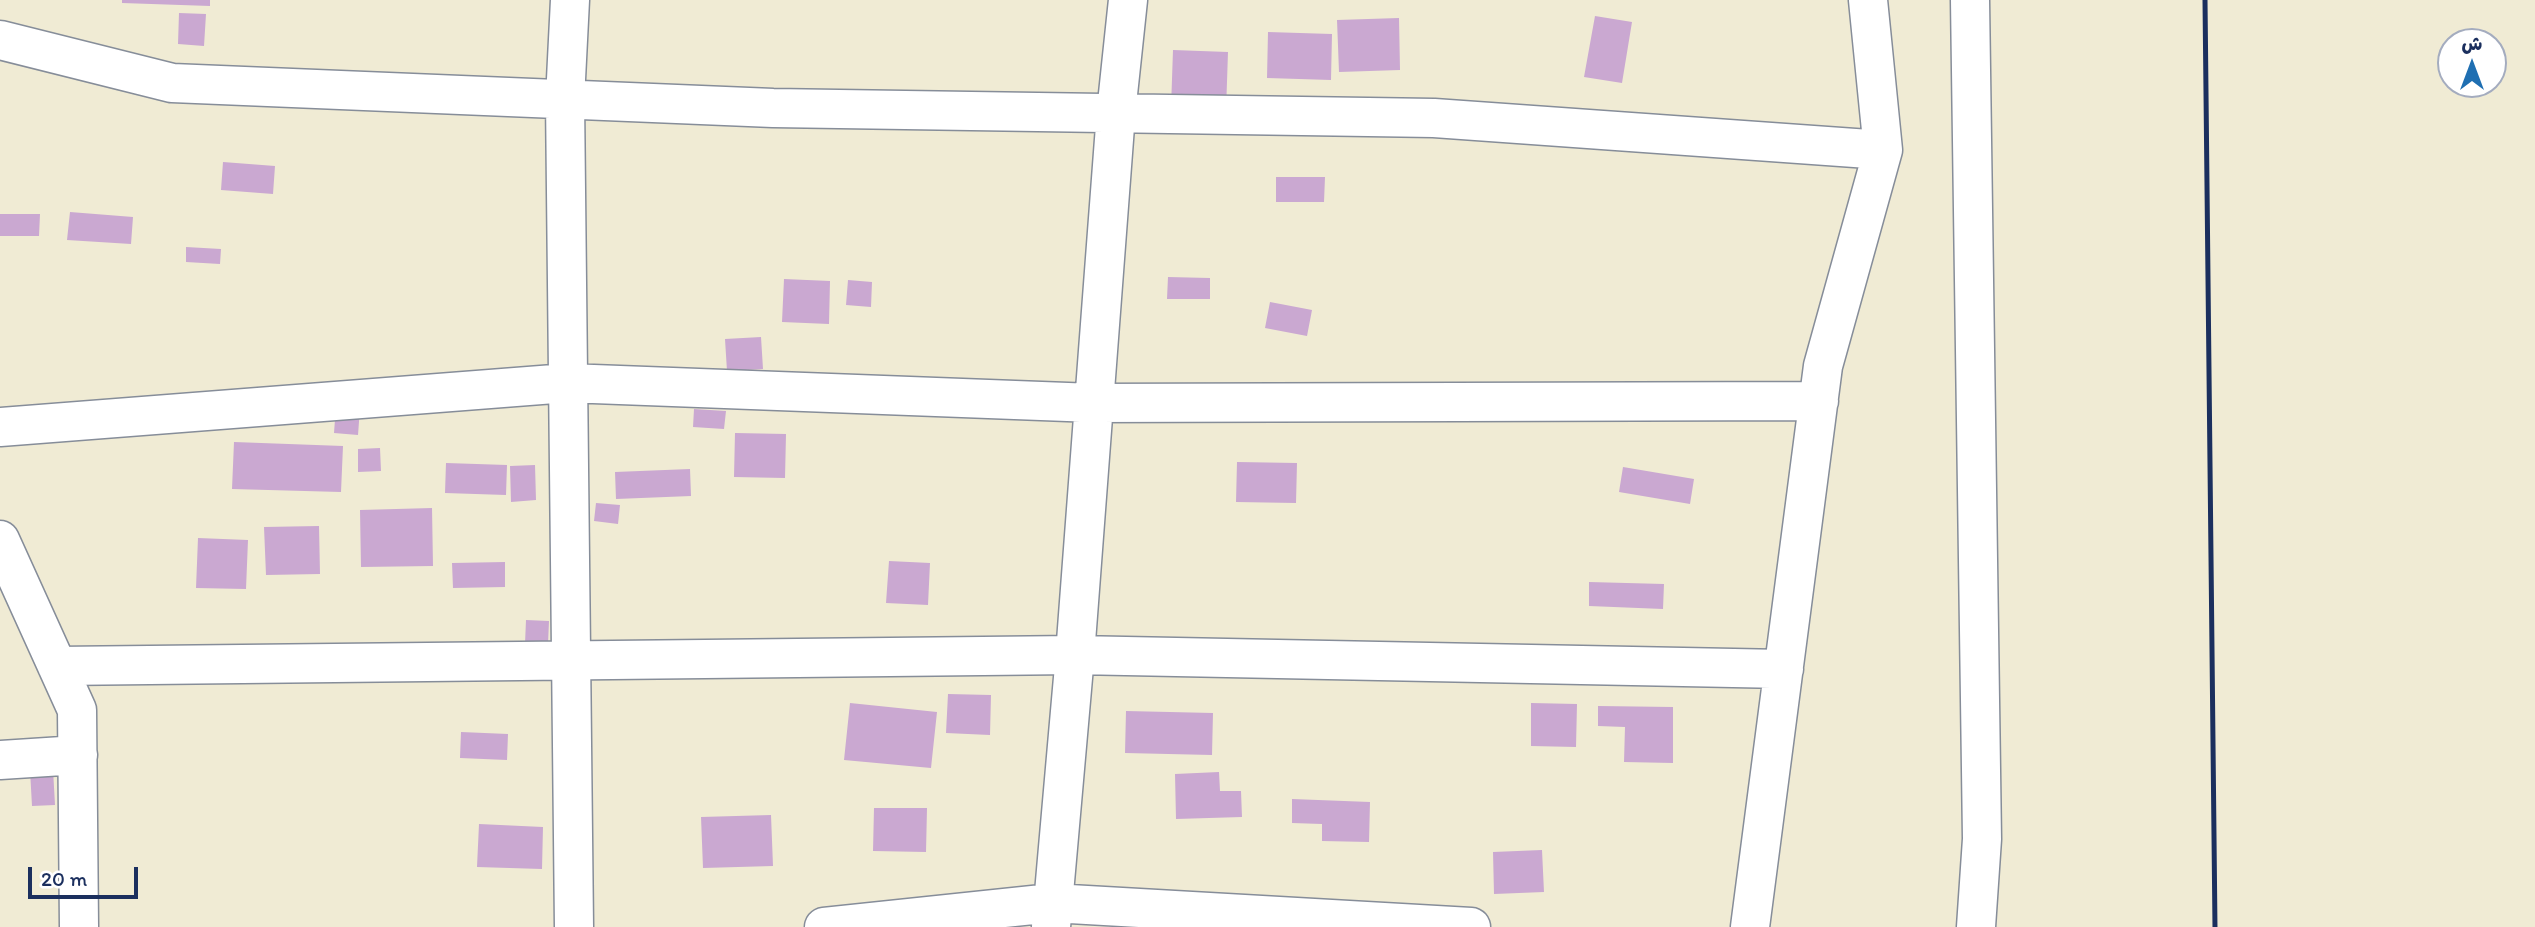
<!DOCTYPE html>
<meta charset="utf-8">
<style>
body{margin:0}
#map{position:relative;width:2535px;height:927px;overflow:hidden;background:#f0ebd4;font-family:Itim,"Playpen Sans Arabic",sans-serif}
canvas{display:block}
.north{position:absolute;left:2437px;top:28px;width:70px;height:70px;box-sizing:border-box;background:#fff;border:2px solid #a4acbf;border-radius:50%;rotate:0deg;font-size:19px;font-weight:700;line-height:28px;text-align:center;color:#1b2f5e}
.north::after{content:'';display:block;margin:auto;width:24px;height:32px;background:#1f6fb2;clip-path:polygon(50% 0,100% 100%,50% 72%,0 100%)}
.scale{position:absolute;left:28px;top:867px;width:110px;height:32px;box-sizing:border-box;border:4px solid #1b2f5e;border-top:0;padding-left:9px;font-size:21px;line-height:24px;white-space:nowrap;color:#1b2f5e;-webkit-text-stroke:5px #fff;paint-order:stroke}
</style>
<div id="map">
<canvas width="2535" height="927"></canvas>
<div class="north">ش</div>
<div class="scale">20 m</div>
</div>
<script>
const ctx = document.querySelector('canvas').getContext('2d');
ctx.lineJoin = 'round';
function fillPath(path, color) {
  ctx.fillStyle = color;
  ctx.fill(path, 'evenodd');
}
function strokePath(path, color, width, dash) {
  ctx.strokeStyle = color;
  ctx.lineWidth = width;
  ctx.lineCap = dash ? 'butt' : 'round';
  ctx.setLineDash(dash || []);
  ctx.stroke(path);
}
fillPath(new Path2D(`
 M122,0H210V6L122,3Z
 M179,13L206,14L204,46L178,44Z
 M1595,16L1632,22L1622,83L1584,77Z
 M1399,18L1400,70L1339,72L1337,20Z
 M1268,32L1332,34L1331,80L1267,78Z
 M1173,50L1228,52L1226,111L1171,108Z
 M223,162L275,166L273,194L221,190Z
 M1276,177H1325L1324,202H1276Z
 M70,212L133,217L131,244L67,240Z
 M0,214H40L39,236H0Z
 M186,247L221,249L220,264L186,262Z
 M1168,277L1210,278V299H1167Z
 M784,279L830,281L829,324L782,322Z
 M848,280L872,282L871,307L846,305Z
 M1270,302L1312,310L1307,336L1265,328Z
 M761,337L763,369L727,371L725,339Z
 M336,406L360,408L358,435L334,433Z
 M694,409L726,411L724,429L693,427Z
 M735,433L786,434L785,478L734,477Z
 M234,442L343,446L341,492L232,489Z
 M380,448L381,471L358,472V449Z
 M1237,462L1297,463L1296,503L1236,502Z
 M446,463L507,465L506,495L445,493Z
 M535,465L536,500L511,502L510,466Z
 M1623,467L1694,479L1690,504L1619,492Z
 M690,469L691,496L616,499L615,472Z
 M596,503L620,505L618,524L594,521Z
 M432,508L433,566L361,567L360,510Z
 M319,526L320,574L266,575L264,527Z
 M198,538L248,540L246,589L196,588Z
 M889,561L930,563L928,605L886,603Z
 M505,562V587L453,588L452,563Z
 M1589,582L1664,584L1663,609L1589,606Z
 M526,620L549,621L548,644H525Z
 M948,694L991,695L990,735L946,733Z
 M850,703L937,712L931,768L844,760Z
 M1531,703L1577,704L1576,747L1531,746Z
 M1598,706L1673,707V763L1624,762L1625,727L1598,726Z
 M1126,711L1213,713L1212,755L1125,753Z
 M461,732L508,734L507,760L460,758Z
 M53,769L55,805L32,806L30,770Z
 M1219,772L1220,791H1241L1242,817L1176,819L1175,774Z
 M1292,799L1370,802L1369,842L1322,841V824L1292,823Z
 M874,808H927L926,852L873,851Z
 M771,815L773,866L703,868L701,817Z
 M479,824L543,827L542,869L477,867Z
 M1542,850L1544,892L1494,894L1493,852Z`), '#caa8d1');
const minor = new Path2D(`
 M570,0L565,99L574,927
 M0,40L172,83L773,108L1434,118L1883,150
 M0,427L567,383L1094,403L1819,401
 M0,540L77,710L79,927
 M57,666L1075,655L1784,669
 M0,760L78,755
 M824,927L1052,903L1471,927
 M1051,927L1075,655L1116,113L1128,0
 M1750,927L1823,366L1883,150L1868,0`);
const major = new Path2D(`
 M1970,0L1982,839L1976,927`);
strokePath(minor, '#868d99', 41);
strokePath(major, '#868d99', 41);
strokePath(minor, '#fff', 38);
strokePath(major, '#fff', 38);
strokePath(new Path2D(`
 M2205,0L2215,927`), '#1b2f5e', 5);
</script>
